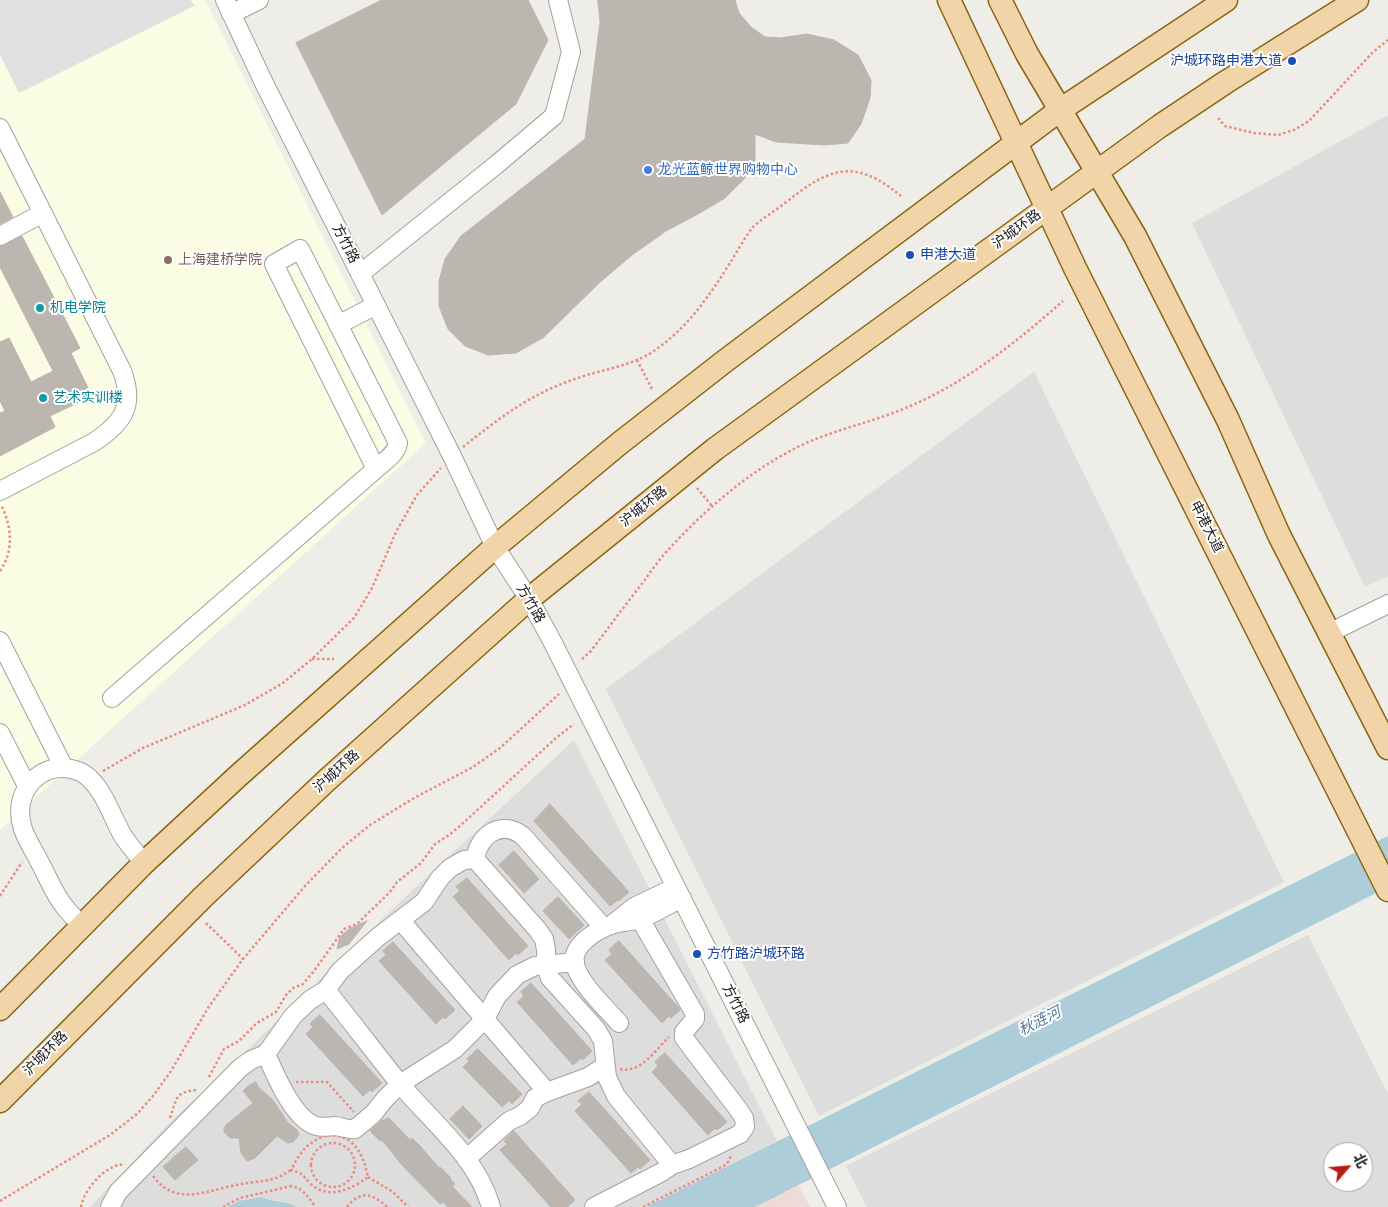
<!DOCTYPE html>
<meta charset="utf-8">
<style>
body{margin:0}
#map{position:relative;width:1388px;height:1207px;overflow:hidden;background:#efede7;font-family:Poppins,"Noto Sans SC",sans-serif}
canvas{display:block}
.north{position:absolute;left:1323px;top:1142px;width:50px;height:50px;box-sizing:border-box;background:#fff;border:1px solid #a6a6a6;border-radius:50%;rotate:63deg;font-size:14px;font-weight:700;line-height:20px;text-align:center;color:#202020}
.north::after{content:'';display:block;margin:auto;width:18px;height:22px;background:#b91b17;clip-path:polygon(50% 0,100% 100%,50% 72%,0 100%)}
</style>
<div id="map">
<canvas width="1388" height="1207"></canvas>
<div class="north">北</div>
</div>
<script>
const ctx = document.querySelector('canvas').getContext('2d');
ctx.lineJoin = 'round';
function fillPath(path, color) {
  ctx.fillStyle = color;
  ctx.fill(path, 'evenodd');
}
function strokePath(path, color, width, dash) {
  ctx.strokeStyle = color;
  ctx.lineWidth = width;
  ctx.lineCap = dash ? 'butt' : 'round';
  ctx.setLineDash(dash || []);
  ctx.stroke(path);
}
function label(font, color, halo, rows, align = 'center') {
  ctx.font = font + ' Poppins,"Noto Sans SC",sans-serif';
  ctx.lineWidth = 4;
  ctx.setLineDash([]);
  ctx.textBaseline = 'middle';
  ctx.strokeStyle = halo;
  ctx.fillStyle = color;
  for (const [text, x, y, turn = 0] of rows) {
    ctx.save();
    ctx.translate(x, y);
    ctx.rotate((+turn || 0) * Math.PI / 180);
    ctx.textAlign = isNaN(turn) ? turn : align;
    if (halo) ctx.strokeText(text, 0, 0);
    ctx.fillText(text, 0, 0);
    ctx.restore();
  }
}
fillPath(new Path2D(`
 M1388,115V576L1365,587L1192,223Z
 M1034,372L1284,882L819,1116L606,689Z
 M574,740L777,1141L646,1207H296L283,1201L267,1200L261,1197L232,1203L227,1207H90L171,1121L221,1075L403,899Z
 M1308,935L1388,1094V1207H867L846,1166ZM1333,1152H1363V1182H1333Z`), '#dedddd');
fillPath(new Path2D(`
 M798,1185L810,1207H755Z`), '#eedad8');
fillPath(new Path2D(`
 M0,0H205L426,443L0,830Z`), '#fbfce4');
fillPath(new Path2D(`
 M0,0H191L194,6L19,93L0,55Z`), '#e0e0e0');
fillPath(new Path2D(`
 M1388,836V887L755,1207H646Z
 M261,1197C273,1203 285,1199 296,1207H227L239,1201Z`), '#adcdd8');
const building = new Path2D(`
 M382,0H528L548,40L516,104L382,215L296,43Z
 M598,0H735L739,13L751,27L765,37L780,38L807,34L834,40L858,55L871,80L870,98L861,124L848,143L825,145L776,142L755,134V160L744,179L725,198L698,214L666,231L632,255L599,283L544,337L516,353L488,355L465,346L448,329L439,306V281L445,259L461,236L585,139L600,22Z
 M0,192L13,217L0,224Z
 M22,236L80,348L71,353L92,396L50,416L55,427L0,456V413L5,411L0,401V342L9,338L31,382L53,371L0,267V247Z
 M550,804L629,892L619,901L618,900L610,906L534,821Z
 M514,851L539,879L524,893L499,865Z
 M467,878L528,946L518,955L516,953L509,960L453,897L460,890L456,887Z
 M558,897L584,925L569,939L543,911Z
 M367,921L349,944L337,949L339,939L342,935L349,929Z
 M619,941L679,1008L680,1010L671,1018L669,1016L662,1023L605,960L612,954L609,950Z
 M393,942L455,1010L445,1019L443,1017L436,1024L379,961L386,955L383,951Z
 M531,983L592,1051L583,1060L581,1058L573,1065L517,1002L524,996L521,992Z
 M320,1015L382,1083L372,1092L370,1090L363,1096L306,1034L313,1027L310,1024Z
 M478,1049L522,1094L512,1104L509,1101L502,1107L463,1067L469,1061L467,1059Z
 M665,1053L727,1122L717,1130L715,1128L708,1135L652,1072L658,1066L655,1062Z
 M256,1082L259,1088L273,1100L288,1123L297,1130L299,1135L293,1142L288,1143L277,1136L255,1158L247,1161L241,1153L239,1138H230L224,1132V1129L226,1125L253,1103L243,1091L248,1086Z
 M589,1092L650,1160L640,1169L638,1167L631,1173L575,1111L582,1104L578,1101Z
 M463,1106L482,1126L469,1139L450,1119Z
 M389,1118L410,1140L412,1138L420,1146L439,1168L440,1167L451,1178L450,1179L455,1184L452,1186L472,1207H448L443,1202L440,1204L401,1164L382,1140L380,1141L370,1131L381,1121Z
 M514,1131L575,1200L567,1207H551L500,1150L507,1144L504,1141Z
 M186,1147L198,1160L175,1180L163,1167Z`);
fillPath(building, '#bcb6b0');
strokePath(building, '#bfb4ab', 1);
const minor = new Path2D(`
 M225,0L264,83L452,456L495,547L529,599L551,639L837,1207
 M231,14L259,0
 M0,128L122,371C135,405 124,422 94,442L0,491
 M0,236L43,213
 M360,274L496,165L554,116L571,52L558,0
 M338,325L376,305
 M1329,633L1388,604
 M0,641L64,768
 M112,698L376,469L274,264L300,249L398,443C396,455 384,461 376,469
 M0,733L27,786
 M475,859C479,835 501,819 523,836L604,928
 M401,921L547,1092
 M614,923L634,907L676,887
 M82,926C76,919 69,913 64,906C54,894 48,877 40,863C35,852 27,841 23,829C15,805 24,780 49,770C61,766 78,768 88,777C105,792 112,817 123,836C129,845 137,854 144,863
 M326,990C351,1021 375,1053 400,1084C432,1122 477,1157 491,1207
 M619,1023C605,1007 581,985 575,965C570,945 598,929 614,924C623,921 632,922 640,919C655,913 668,905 682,898
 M266,1054C275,1074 293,1119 316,1126C323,1128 329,1126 336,1126C342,1127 349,1130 355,1129L373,1114L385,1099L400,1084L455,1049L485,1019L497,996L517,975L535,966L575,962
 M466,1159L509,1121L520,1116L530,1108L535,1098L547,1092L588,1077L605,1066
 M110,1207L118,1192L240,1068L251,1060L266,1054L293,1016L310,1000L326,990L340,971L378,937L424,902L440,878L450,868L464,860L475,859L537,929L544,939L546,950V965L550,978L596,1029L603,1041L607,1077L616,1096L672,1165
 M594,1207L662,1172L672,1165L689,1159L740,1134L745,1127L744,1118L738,1109L684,1038V1032L695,1019V1014L640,919`);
const major = new Path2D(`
 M949,0L1075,268L1388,890
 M1000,0L1027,54L1135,236L1228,420L1279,535L1388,748
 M0,1009L144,863L238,776L495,547L620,443L725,361L1060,110L1226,0
 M0,1101L203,897L327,780L529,599L715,449L1047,208L1160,126L1226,82L1357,0`);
strokePath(minor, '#a1a1a1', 20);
strokePath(major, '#8a6511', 25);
strokePath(new Path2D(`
 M1218,118L1225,126L1254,133L1278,135L1294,130L1309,121L1373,52L1388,40
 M637,360L653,391
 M463,447C498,419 529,395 572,380C598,370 630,367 654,351C688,327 708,298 730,263C737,252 744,239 752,228C761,219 775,211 785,203C829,168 854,157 901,196
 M697,488L712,506
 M0,571C14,551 12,526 1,505
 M312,659H334
 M582,659L591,651C609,627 626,604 644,581C652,570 660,558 670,548C704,511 745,475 790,451C823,433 858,426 893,413C958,389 1012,346 1063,301
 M103,771L143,748L245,705L283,683L312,659L354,618L372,588L396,532L417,495L441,468
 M0,896L22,862
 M206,923L243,959
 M620,1069C641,1074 655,1050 669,1037
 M209,1077L224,1049L239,1041L257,1023L276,1012L286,995L293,988L303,984L314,971L344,929L357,924L390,892L397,882L421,863L435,844L449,835L461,825L556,738L574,724
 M296,1082H327L354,1112
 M170,1118C177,1099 174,1092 197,1090
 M328,1135C354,1135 363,1153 368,1177C352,1189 327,1201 310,1183C302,1175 303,1173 291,1170C301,1151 307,1142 328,1135Z
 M311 1165a22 22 0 1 1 44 0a22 22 0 1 1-44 0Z
 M153,1176C176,1207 205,1191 236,1185C259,1180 270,1184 291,1170
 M368,1177L393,1192L408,1207
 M0,1201L110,1135L137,1114L153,1096L171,1071L208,1008L243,959L305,886L342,848L370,825L414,798L473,767L500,748L559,694
 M81,1207C83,1193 99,1173 113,1167C116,1165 120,1165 124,1164
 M223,1207L240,1198L291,1186C304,1188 308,1198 316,1207
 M347,1207C361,1190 372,1193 387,1207
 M643,1207L724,1166L728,1162L732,1154`), '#ea8b7d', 2.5, [2.5, 2.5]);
strokePath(minor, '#fff', 18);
strokePath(major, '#f2d4a9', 22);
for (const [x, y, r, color] of [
 [1292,61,5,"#1a4fb4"],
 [648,170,5,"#3f7fe0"],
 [910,255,5,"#1a4fb4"],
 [168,260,5,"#8d6e63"],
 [40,308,5,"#0f9aa8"],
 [43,398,5,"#0f9aa8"],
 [697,954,5,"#1a4fb4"]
]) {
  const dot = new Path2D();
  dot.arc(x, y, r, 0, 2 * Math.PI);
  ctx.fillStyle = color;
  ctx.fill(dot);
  strokePath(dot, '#fff', 2);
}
label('14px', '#164399', '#fff', [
 ["沪城环路申港大道",1282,61,"right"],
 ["申港大道",920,255],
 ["方竹路沪城环路",707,954]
], 'left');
label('14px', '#366cbe', '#fff', [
 ["龙光蓝鲸世界购物中心",658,170]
], 'left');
label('14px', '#202020', '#fff', [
 ["沪城环路",1017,230,-36],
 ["方竹路",345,244,63],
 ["沪城环路",644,507,-39],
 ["申港大道",1206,527,63],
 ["方竹路",530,604,60],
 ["沪城环路",337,772,-42],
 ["方竹路",735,1004,63],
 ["沪城环路",46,1054,-45]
]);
label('14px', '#785e54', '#fff', [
 ["上海建桥学院",178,260]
], 'left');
label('14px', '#0d838f', '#fff', [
 ["机电学院",50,308],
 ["艺术实训楼",53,398]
], 'left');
label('italic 15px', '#53779e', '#fff', [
 ["秋涟河",1040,1022,-27]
]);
</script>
